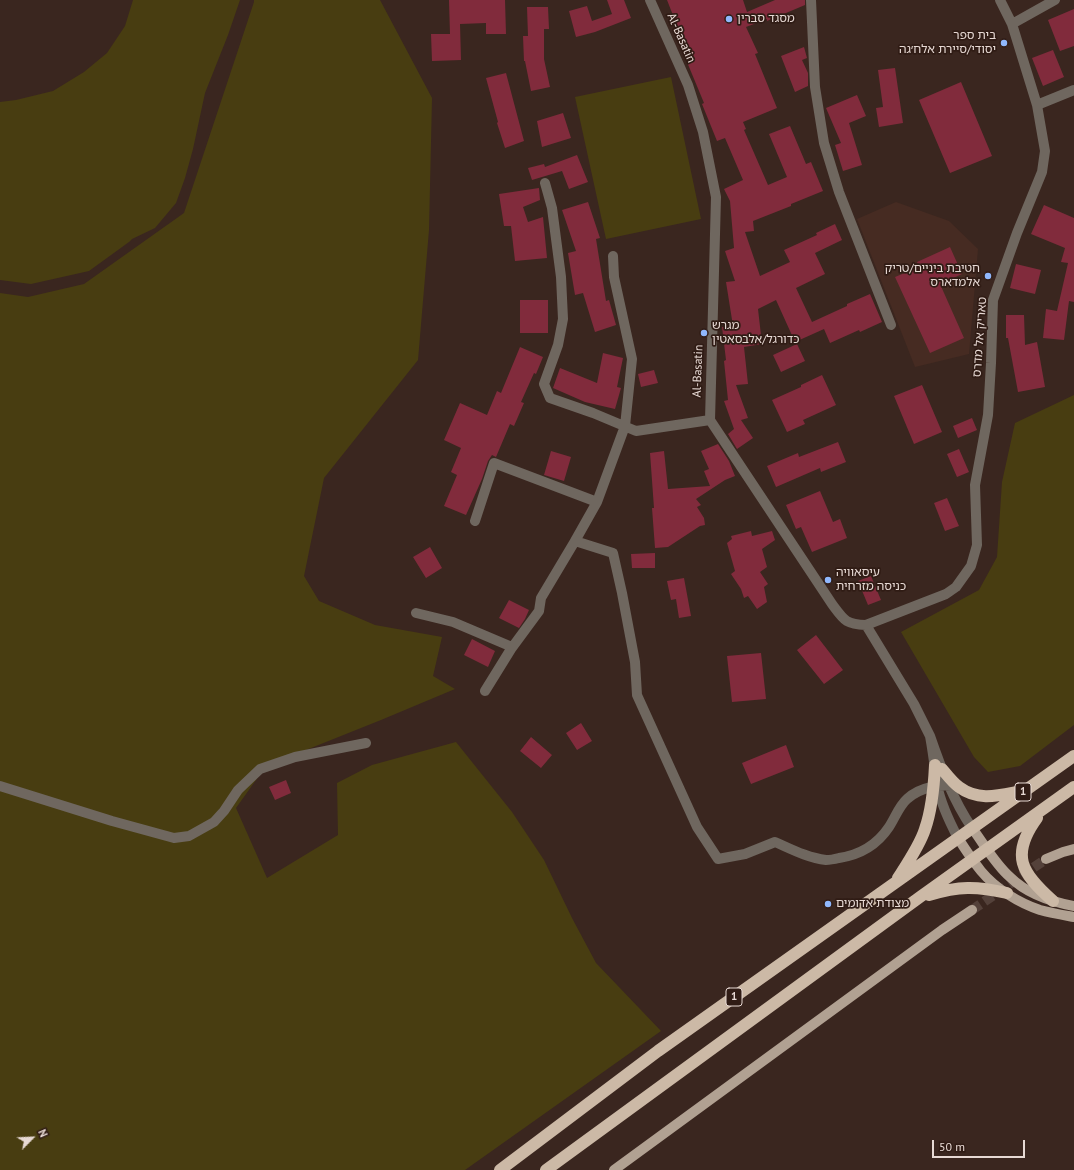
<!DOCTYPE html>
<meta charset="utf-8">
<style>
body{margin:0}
#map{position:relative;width:1074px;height:1170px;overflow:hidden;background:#3a261f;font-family:"PT Sans",sans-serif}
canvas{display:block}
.north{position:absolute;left:12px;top:1118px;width:40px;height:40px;-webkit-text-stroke:3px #301c15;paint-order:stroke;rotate:66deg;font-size:11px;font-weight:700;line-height:16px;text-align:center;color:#e7d9d4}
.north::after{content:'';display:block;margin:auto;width:14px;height:18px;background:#e7d9d4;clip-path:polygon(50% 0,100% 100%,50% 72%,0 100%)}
.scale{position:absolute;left:932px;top:1140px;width:93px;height:18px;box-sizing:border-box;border:2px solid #e7d9d4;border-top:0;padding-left:5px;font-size:12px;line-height:14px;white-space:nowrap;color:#e7d9d4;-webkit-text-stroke:3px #301c15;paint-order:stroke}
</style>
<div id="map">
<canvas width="1074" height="1170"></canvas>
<div class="north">N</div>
<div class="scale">50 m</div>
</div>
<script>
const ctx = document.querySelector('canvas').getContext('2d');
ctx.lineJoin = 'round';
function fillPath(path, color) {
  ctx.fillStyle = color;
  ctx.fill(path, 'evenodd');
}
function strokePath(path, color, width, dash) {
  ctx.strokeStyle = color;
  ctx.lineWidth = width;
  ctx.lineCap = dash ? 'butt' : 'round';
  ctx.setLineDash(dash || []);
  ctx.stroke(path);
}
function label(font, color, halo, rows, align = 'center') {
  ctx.font = font + ' "PT Sans","Noto Sans Hebrew",sans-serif';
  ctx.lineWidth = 3.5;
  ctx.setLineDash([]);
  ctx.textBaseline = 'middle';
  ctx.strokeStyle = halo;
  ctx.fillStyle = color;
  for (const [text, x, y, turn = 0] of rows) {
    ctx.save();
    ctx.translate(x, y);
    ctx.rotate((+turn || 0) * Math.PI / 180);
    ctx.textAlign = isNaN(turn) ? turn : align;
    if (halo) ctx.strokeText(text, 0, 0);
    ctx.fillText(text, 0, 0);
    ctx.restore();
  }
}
fillPath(new Path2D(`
 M896,202L949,221L978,249L969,354L915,367L857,219Z`), '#462b22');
fillPath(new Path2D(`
 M133,0H240L228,35L205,93L193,149L185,178L176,203L155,228L132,239L129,242L89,271L31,284L0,280V102L16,100L53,91L84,72L107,53L125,26Z
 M254,0H380L432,98L429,230L418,360L324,478L304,576L319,601L375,625L442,637L433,676L455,689L381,720L266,766L236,808L267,878L338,835L337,783L372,765L456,742L512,812L544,860L572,918L596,963L661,1031L465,1170H0V293L28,297L84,284L184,213L254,2Z
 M671,77L701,219L606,239L575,97Z
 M1074,395V725L1020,766L988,772L974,757L901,632L979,590L997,557L1002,482L1015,423Z`), '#483d11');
fillPath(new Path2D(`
 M449,0H505L506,34H486V23L460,24L461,60L432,61L431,34H450Z
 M607,0H624L631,18L595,32L576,37L569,11L587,6L592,21L612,14Z
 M667,0H743L747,12L775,0H805V5L767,21V19L746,27L758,53L755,54L777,108L743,122L746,129L744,130L768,185L787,177L769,134L790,126L806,164L811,162L823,191L791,204V206L753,221L754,231L745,232L760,276L790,262L784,250L817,235L816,233L835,224L842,240L815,253L825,274L796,288L812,322L847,306V304L870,294L882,322L860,332L859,330L830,343L824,329L795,342L776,300L758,309L762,344L744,347L748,384L736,385L748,418L741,420L753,438L737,449L728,434L734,429L724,401L728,400L724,361L726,360L722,327L733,326L726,282L735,281L725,251L734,248L730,201L724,189L743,180L725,138L717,141L702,104L704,103L687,62L691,61Z
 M527,7H548L549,29H544V59L550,87L531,91L525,61H524L523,36H528Z
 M1074,9V46L1060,51L1048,20Z
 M804,47L807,58L802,60L808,73V86L795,92L781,56Z
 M1053,50L1064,77L1043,86L1032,58Z
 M895,68L903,123L879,127L876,108L883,107L878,70Z
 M506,73L524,141L505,148L497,123L498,122L486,78Z
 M961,82L992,156L950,173L919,100Z
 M857,95L866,116L849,123L862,165L843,171L835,145L841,143L826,108Z
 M563,113L571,138L542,147L537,121Z
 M577,155L588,182L569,189L562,171L532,180L528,168L544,164L545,167Z
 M539,188L540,200L523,207L528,222L543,217L547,258L515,261L511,226H504L499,194Z
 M588,202L600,238L596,239L606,301L609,300L616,325L595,332L583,293L575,295L568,253L576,251L562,210Z
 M1044,205L1074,218V302L1069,301L1064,340L1043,338L1046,309L1057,311L1068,263L1061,262L1065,248L1031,234Z
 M950,247L962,274L940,284L964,338L930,353L895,277L919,267L917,262Z
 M1016,264L1041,270L1035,294L1010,288Z
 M520,300H548V333H520Z
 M1006,315H1024L1025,345L1037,342L1045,387L1018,392L1008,338H1006Z
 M797,344L805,361L781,372L773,355Z
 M520,347L543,357L536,374L534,373L521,402L524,403L514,426L510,424L496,457L492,455L488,461L482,479L466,515L444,506L457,475L451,472L461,448L444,440L460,403L487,415L497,391L501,393Z
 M603,353L623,358L617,387L621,388L615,409L585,402L553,388L560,368L597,383Z
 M654,370L658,383L641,387L638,374Z
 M822,375L836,405L803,420L805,424L787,432L772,400L801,387V385Z
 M922,385L942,432L914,444L894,396Z
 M972,418L977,430L958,438L953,426Z
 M838,442L846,462L821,472L820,468L776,487L767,466L798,453L799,457Z
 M718,444L729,461L735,476L725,480L696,499L701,505L697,507L704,518L705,525L700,526L668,547L655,548L652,508H654L650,453L664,451L668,489L710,486L704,471L709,469L701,451Z
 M959,449L969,472L957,477L947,454Z
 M551,451L571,457L564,481L544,475Z
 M820,491L833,522L840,519L847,538L812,552L801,527L796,529L786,505Z
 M947,498L959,526L945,531L934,503Z
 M751,531L752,536L772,531L775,540L762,549L767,567L760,572L768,584L764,587L767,602L757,609L748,596L744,598L741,589L731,574L735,571L727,543L732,539L731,536Z
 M430,547L442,568L426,578L413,557Z
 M655,553V568H632L631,554Z
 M871,576L881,600L868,605L858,581Z
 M684,578L691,616L679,618L676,599L671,600L667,581Z
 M509,600L529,610L525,619L519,628L499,618Z
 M816,635L843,670L824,684L797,650Z
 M472,639L495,651L488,667L464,655Z
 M761,653L766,699L732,702L727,656Z
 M581,723L592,741L577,750L566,733Z
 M531,737L552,755L541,768L520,751Z
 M786,745L794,767L751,784L742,763Z
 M286,780L291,793L275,800L269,787Z`), '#812b3c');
strokePath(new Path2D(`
 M972,910L1046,859`), '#54413a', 10, [10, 5]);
strokePath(new Path2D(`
 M650,0L688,85L703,132L716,197L710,420L832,604C844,620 845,624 866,625L946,594L956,587L971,566L977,545L975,485L988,415L991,363L993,300L1017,233L1042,172L1045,151L1037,105L1012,24L1000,0
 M811,0L815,87L824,143L839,192L891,325
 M1012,24L1055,0
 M1037,105L1074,90
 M545,183L552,208L561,277L563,319L558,345L544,384L550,398L593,413L636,431L710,420
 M613,256L614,277L632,359L625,426L597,502L575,541L613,553L622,593L635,662L637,695L697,827L718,859L745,854L775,842C791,849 808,858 826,860C830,860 835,859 839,858C859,855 877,845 889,827C895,818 899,806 907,799C920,787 942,783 958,787
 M475,521L494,463L597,502
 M416,613L453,622L512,647
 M866,625L914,704L930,736
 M485,691L511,649L539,611L541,598L575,541
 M0,786L112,821L174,838L189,836L214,822L224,811L238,790L260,769L295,757L366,743
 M958,838C949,821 941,804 937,785C935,769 933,752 930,736C941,768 953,800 972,828`), '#6f675f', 10);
strokePath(new Path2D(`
 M972,828C984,844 995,864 1010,877C1026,893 1052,902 1074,906
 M958,838C965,849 973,861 981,871C996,889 1019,903 1040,910C1051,913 1063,915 1074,917
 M1046,859L1063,852L1074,849
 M614,1170L942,930L972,910`), '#b1a192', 10);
strokePath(new Path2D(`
 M942,769C947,775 953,783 959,787C979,802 1000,795 1022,791
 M1037,818C1010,855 1021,873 1053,901
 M898,878C907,864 920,845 925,829C932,809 934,786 935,765
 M929,895C959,886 976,886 1007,893
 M500,1170L658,1051L1074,756
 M546,1170L920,897L1074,787`), '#ccb9a6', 12);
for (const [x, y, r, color] of [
 [729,19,4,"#90b8fd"],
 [1004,43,4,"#90b8fd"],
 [988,276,4,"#90b8fd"],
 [704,333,4,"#90b8fd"],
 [828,580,4,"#90b8fd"],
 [828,904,4,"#90b8fd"]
]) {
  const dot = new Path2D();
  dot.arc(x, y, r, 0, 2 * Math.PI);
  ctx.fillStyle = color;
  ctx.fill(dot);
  strokePath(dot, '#301c15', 1.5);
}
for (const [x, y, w] of [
 [1023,792,16],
 [734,997,16]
]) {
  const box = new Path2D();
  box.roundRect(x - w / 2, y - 9, w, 18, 3);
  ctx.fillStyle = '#301c15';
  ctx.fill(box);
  strokePath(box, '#e7d9d4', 1);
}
label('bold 11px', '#e7d9d4', null, [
 ["1",1023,792],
 ["1",734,997]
]);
label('12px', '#e7d9d4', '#301c15', [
 ["מסגד סברין",737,19],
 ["בית ספר",996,36,"right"],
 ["יסודי/סיירת אלח׳גה",996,50,"right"],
 ["חטיבת ביניים/טריק",980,269,"right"],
 ["אלמדארס",980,283,"right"],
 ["מגרש",712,326],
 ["כדורגל/אלבסאטין",712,340],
 ["עיסאוויה",836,573],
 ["כניסה מזרחית",836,587],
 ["מצודת אדומים",836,904]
], 'left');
label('12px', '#e7d9d4', '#301c15', [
 ["Al-Basatin",681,38,66],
 ["טאריק אל מדרס",980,337,-86],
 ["Al-Basatin",698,371,-88]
]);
</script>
